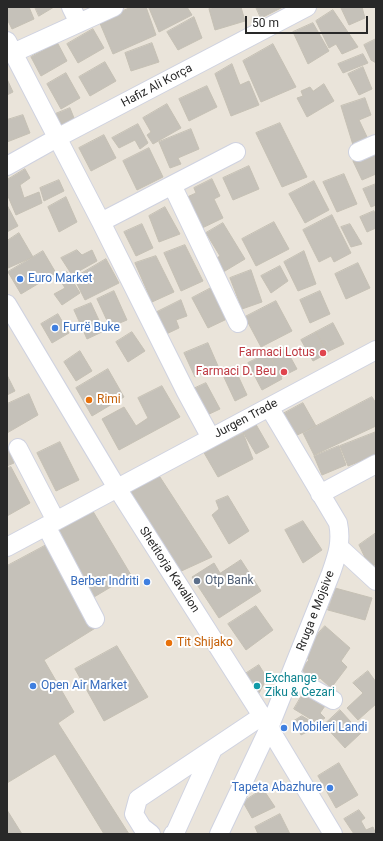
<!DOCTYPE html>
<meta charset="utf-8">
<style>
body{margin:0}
#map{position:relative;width:383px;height:841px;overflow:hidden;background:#eae4da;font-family:Roboto,sans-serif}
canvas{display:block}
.frame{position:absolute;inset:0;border:8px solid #282828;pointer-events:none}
.scale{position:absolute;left:245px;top:16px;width:123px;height:18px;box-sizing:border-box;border:2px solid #282828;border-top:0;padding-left:5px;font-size:12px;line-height:14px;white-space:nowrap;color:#282828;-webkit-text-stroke:3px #fff;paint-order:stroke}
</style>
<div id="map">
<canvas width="383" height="841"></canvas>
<div class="frame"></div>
<div class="scale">50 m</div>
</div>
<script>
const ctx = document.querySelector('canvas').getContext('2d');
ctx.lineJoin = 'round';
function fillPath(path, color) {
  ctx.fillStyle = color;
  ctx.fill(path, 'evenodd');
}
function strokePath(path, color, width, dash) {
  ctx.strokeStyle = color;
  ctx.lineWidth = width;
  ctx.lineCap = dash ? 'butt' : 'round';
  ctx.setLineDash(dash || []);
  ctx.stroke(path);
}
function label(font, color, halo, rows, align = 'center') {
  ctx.font = font + ' Roboto,sans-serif';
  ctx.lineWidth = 4;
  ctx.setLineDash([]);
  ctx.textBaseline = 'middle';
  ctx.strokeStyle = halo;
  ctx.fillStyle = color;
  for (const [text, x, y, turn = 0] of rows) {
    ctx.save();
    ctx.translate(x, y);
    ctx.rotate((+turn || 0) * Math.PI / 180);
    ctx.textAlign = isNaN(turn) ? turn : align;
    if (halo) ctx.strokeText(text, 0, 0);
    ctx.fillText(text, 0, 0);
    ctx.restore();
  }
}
const building = new Path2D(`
 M7,7H29L34,19L12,29L7,19Z
 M35,7H54L39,16Z
 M132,7H146L156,35L113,54L99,21Z
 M151,7H187L192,15L159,32L149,8Z
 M215,7H241L245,21L215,30L209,9Z
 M256,7H283L261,18Z
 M343,7H362L365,18L349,25L341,8Z
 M333,10L358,47L342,54L336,44L329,48L316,21Z
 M194,17L202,38L178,50L167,32Z
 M313,23L329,51L308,64L293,32Z
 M93,29L104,48L78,63L67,44Z
 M376,39V63L371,60L364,45Z
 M57,42L67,61L41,76L31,57Z
 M152,43L159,62L131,71L125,53Z
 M273,44L296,87L261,102L243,61Z
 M363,54L368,63L343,73L338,64Z
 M105,62L116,81L90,96L79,77Z
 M232,64L240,85L249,81L259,105L231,116L215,74Z
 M363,67L372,89L359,95L348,74Z
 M66,73L80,98L61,109L47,84Z
 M7,79L13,92L7,95Z
 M324,84L334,101L307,117L297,98L303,96L301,91L310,87L313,91Z
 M207,86L217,107L189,121L179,99Z
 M365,98L371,115L359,120L368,139L353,145L341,106Z
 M167,104L181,128L153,144L147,135L151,132L143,118Z
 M70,108L76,123L55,132L48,117Z
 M23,115L30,133L7,142V120Z
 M280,123L307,177L282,187L256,133Z
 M138,124L148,143L140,149L135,140L119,148L112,138Z
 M191,129L199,149L178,158L181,164L170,168L159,142Z
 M104,135L116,158L91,171L79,148Z
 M149,148L163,177L137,190L123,161Z
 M375,154L376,174L362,180L353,161Z
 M249,166L259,189L233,200L223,178Z
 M25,169L30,178L20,185L24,198L39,192L42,203L16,215L7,194V180Z
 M344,174L357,204L337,212L323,182Z
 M212,179L220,196L214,199L223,218L200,229L185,198L196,193L194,188Z
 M59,180L64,191L44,201L40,188Z
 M314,181L329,210L305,223L289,194Z
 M376,184V205L371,207L363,189Z
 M66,197L77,222L59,232L48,207Z
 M7,205L18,226L7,232Z
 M165,207L180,234L159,242L149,216Z
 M374,211L376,216V228L367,232L360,217Z
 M332,215L351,253L334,262L331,256L319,262L303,230Z
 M274,222L289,249L256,266L242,239Z
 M223,223L245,259L220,274L212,261L220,256L206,233Z
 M142,224L153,248L136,256L124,232Z
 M350,224L362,244L351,247L341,227Z
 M19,233L33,257L8,268L7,241Z
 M185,245L203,281L181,291L164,253Z
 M77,250L82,255L92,250L97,261L72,275L61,258Z
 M43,251L56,273L21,294L8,272Z
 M304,251L316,284L298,291L284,262Z
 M156,256L174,292L152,302L135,263Z
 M106,259L119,283L85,300L74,278Z
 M358,263L370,288L346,299L335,274Z
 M280,266L288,281L271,293L261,276Z
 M251,270L262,302L242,309L230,278Z
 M67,272L80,293L62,305L54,294L65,288L58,277Z
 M211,288L227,319L208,328L192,298Z
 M114,291L127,320L110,327L97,299Z
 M320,291L330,314L310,323L300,300Z
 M181,300L187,316L176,320L179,328L162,336L151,315Z
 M276,301L292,331L261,347L245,317Z
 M91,303L104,331L87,339L74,310Z
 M58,314L69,333L52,343L41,324Z
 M333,323L344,344L327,352L316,332Z
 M132,332L145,351L128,362L116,342Z
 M316,332L328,353L313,361L301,340Z
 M208,343L218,366L195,377L184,353Z
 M286,349L297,369L281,377L271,357Z
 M80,351L92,371L76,381L64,362Z
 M268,353L282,379L262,390L248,363Z
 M234,367L247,395L235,401L222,373Z
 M108,369L124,397L92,416L76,388Z
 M7,375L15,391L7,395Z
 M206,383L220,409L205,416L191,390Z
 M162,386L180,417L119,450L102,419L124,407L136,426L148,418L138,398Z
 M29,394L38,415L7,433V404Z
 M372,397L376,403V426L314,455L303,433Z
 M303,403L316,426L291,438L279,416Z
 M254,421L269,447L256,454L241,429Z
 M376,432V455L348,466L340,446Z
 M243,433L253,459L218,477L203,451Z
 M60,442L79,480L56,491L37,453Z
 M7,446L14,463L7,466Z
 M339,446L346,465L322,475L314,456Z
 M11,467L30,503L7,516V468Z
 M158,474L212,557L177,573L129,492Z
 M228,496L249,531L229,544L212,515L219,509L216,501Z
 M91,508L131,575L89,600L56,532Z
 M303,521L322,550L303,563L285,530Z
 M376,533V564L370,568L359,545Z
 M52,542L97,627L44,660L74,712L58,723L129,834H104L55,754L7,783V566Z
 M241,560L261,591L219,618L192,577L214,563L220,573Z
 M335,588L372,598L365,620L328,610Z
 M256,606L273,630L246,650L228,624Z
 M325,626L350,648L341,661L347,667L331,688L320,678L314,683L301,669L309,660L301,653Z
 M117,646L148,697L104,721L75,669Z
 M259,665L267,678L258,695L245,674Z
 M368,671L376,682V704L358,720L347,708L363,693L353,683Z
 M304,692L325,706L320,713L325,718L317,723L294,709Z
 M340,710L361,733L345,748L324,725Z
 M302,716L319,726L301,735L294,721Z
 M339,763L358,795L336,808L318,776Z
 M263,789L275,807L252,818L243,802Z
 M7,810L22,834H7Z
 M359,810L365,818L361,821L366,830L373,827L376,834H354L344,819Z
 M280,814L290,834H258L255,827Z`);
fillPath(building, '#c5c1b9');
strokePath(building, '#c5c0b4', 1);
const minor = new Path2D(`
 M71,7L79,23
 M7,41L101,222L186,392L211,438
 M13,53L114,7
 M358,152L376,144
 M7,166L57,138L307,7
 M172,185L238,323
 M101,222L236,152
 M7,304L117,488L262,716L333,834
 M18,448L56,521
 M320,494L376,464
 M46,526L95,619
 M7,547L376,350
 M339,547L376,581
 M290,676L333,700
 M151,834L142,827L134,814L138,799L262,716
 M173,834L175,833L213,749
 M219,834L269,728L331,573C337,556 342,542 338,523L269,407`);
strokePath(minor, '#cfd2e0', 20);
strokePath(minor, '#fff', 18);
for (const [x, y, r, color] of [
 [20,279,4,"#3f7fe0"],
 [55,328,4,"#3f7fe0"],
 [323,353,4,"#e0444e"],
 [284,372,4,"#e0444e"],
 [89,400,4,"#e8710a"],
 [197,581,4,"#5c6f8a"],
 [147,582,4,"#3f7fe0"],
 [169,643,4,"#e8710a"],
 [33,686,4,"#3f7fe0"],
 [257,686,4,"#0f9aa8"],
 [284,728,4,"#3f7fe0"],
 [330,788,4,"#3f7fe0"]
]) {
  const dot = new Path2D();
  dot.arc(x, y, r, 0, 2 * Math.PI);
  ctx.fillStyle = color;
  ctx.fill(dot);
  strokePath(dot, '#fff', 1.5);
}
label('12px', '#282828', '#fff', [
 ["Hafiz Ali Korça",157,86,-28],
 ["Jurgen Trade",246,419,-28],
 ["Shetitorja Kavalion",169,570,57],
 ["Rruga e Mojsive",316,611,-69]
]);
label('12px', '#366cbe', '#fff', [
 ["Euro Market",28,279],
 ["Furrë Buke",63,328],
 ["Berber Indriti",139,582,"right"],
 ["Open Air Market",41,686],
 ["Mobileri Landi",292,728],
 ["Tapeta Abazhure",322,788,"right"]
], 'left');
label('12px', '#be3a42', '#fff', [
 ["Farmaci Lotus",315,353],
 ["Farmaci D. Beu",276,372]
], 'right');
label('12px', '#c56008', '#fff', [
 ["Rimi",97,400],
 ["Tit Shijako",177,643]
], 'left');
label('12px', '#4e5e75', '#fff', [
 ["Otp Bank",205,581]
], 'left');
label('12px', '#0d838f', '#fff', [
 ["Exchange",265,679],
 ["Ziku & Cezari",265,693]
], 'left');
</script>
